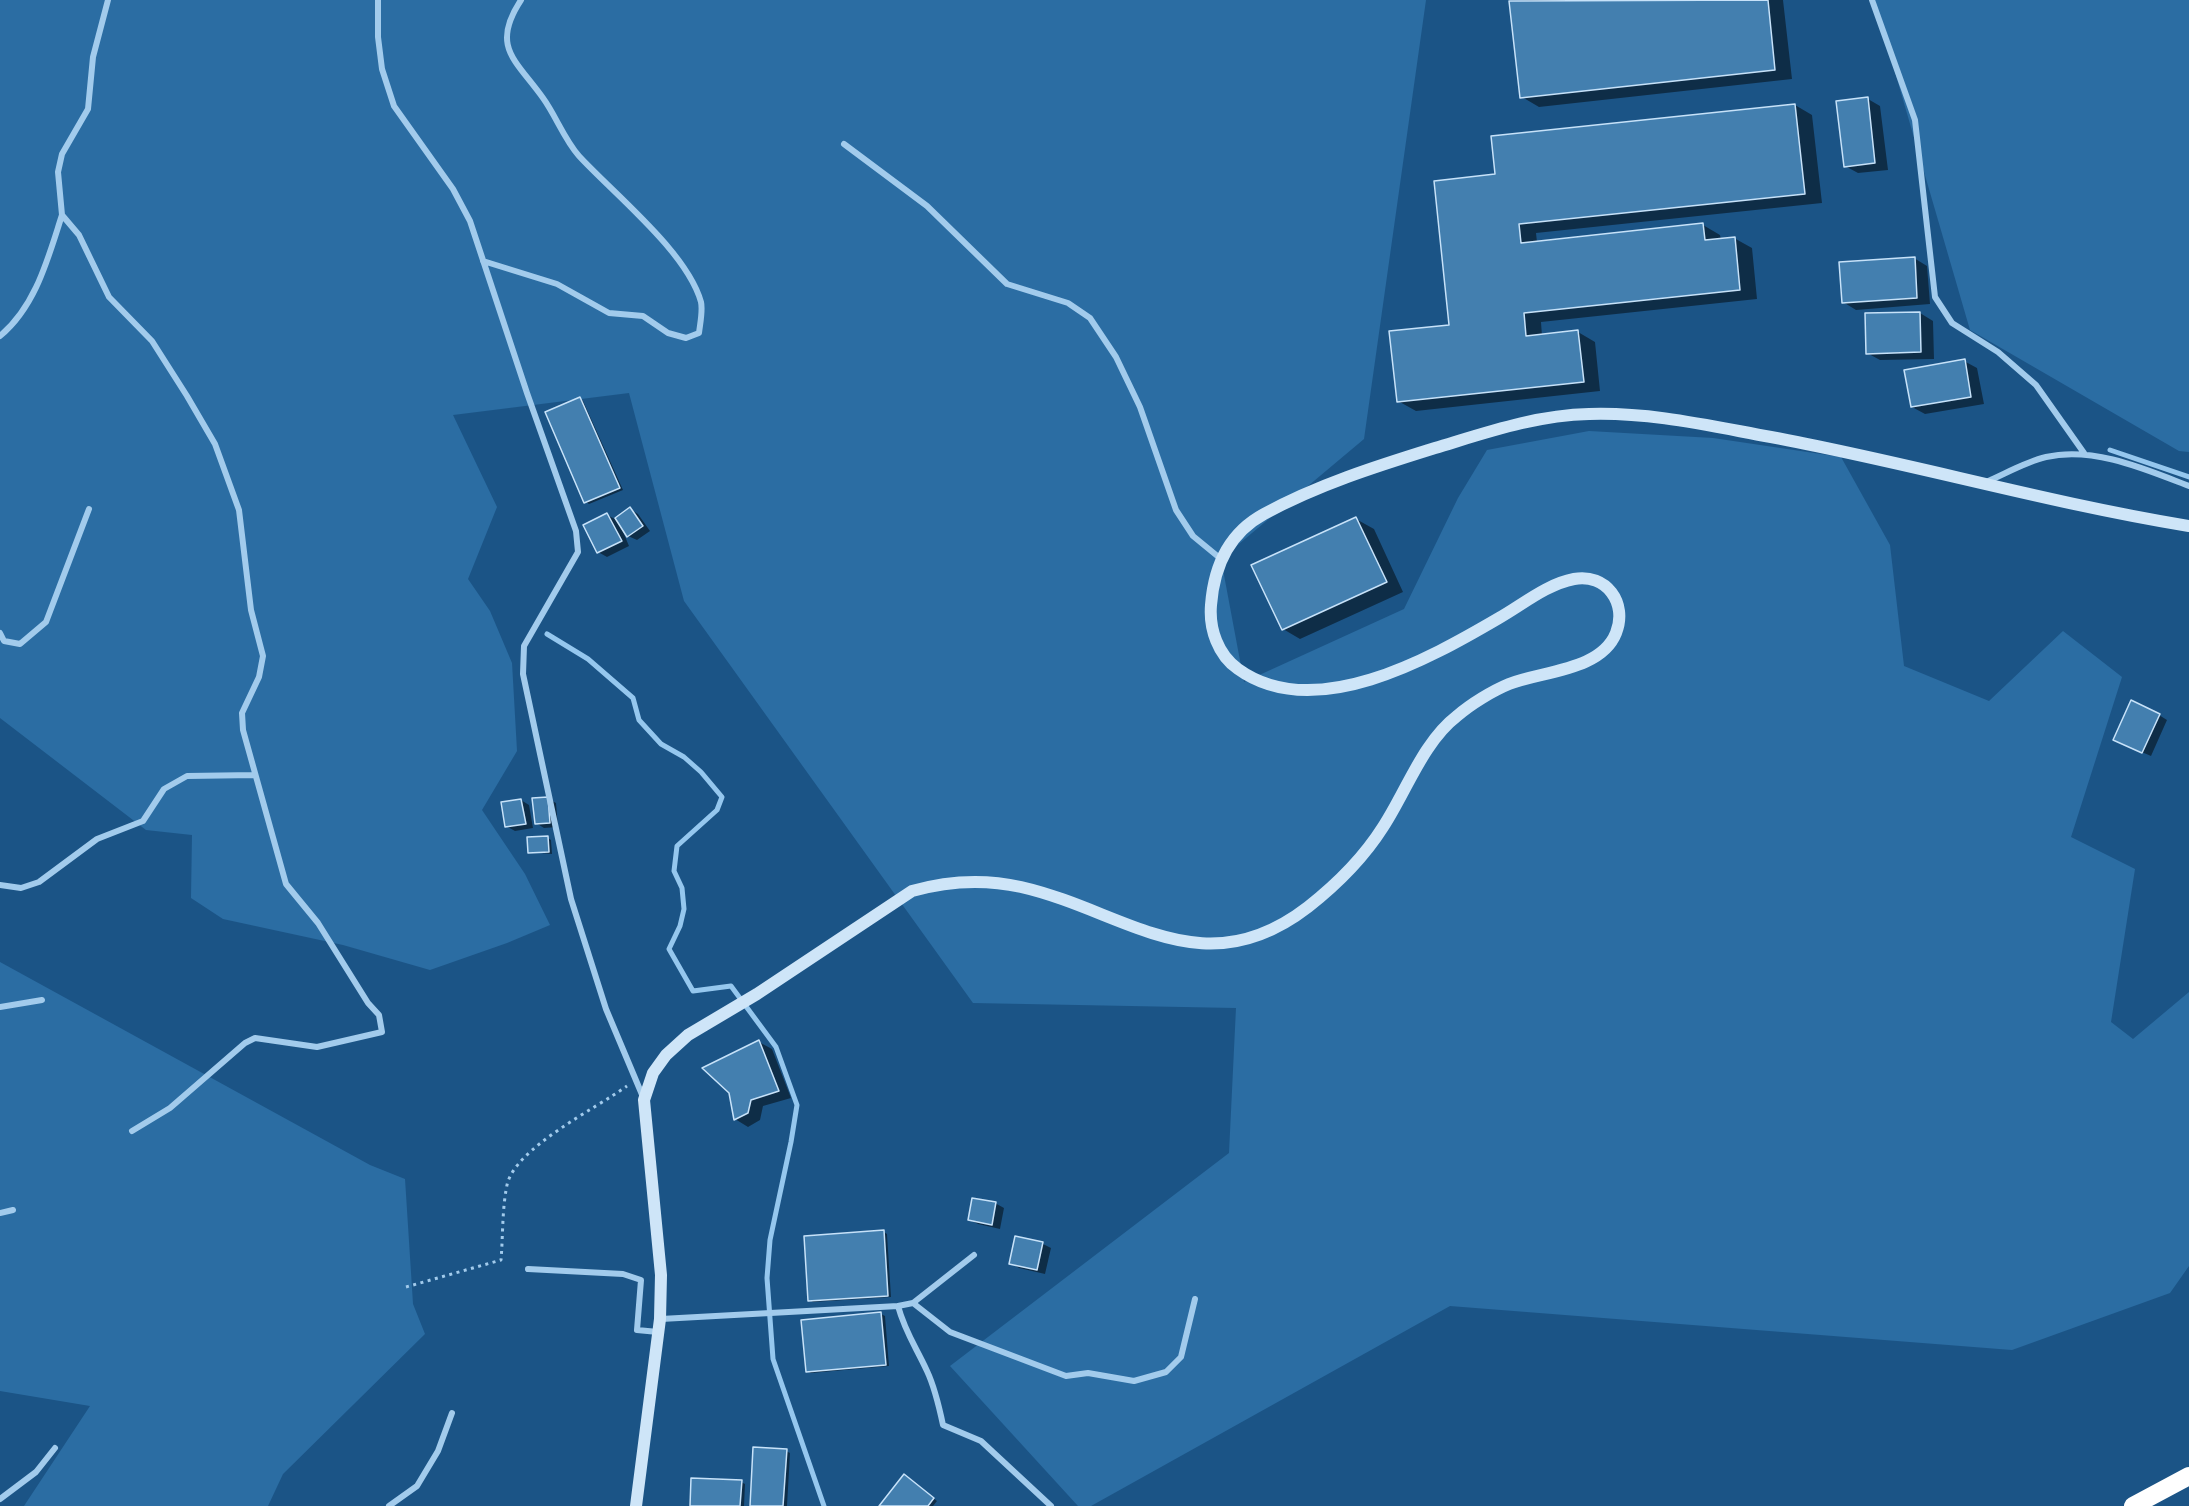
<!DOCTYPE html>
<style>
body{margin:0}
canvas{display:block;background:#1b5486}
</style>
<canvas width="2189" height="1506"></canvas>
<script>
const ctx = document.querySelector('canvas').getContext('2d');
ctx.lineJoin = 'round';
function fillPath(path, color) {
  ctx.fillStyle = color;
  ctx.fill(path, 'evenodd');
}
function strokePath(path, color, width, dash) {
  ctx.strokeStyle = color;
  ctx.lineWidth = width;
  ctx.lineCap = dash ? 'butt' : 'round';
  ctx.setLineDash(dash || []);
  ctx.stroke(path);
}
fillPath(new Path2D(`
 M0,0H1426L1364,439L1221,559L1244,682L1404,609L1458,498L1487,450L1589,431L1713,438L1841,457L1890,545L1904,666L1989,701L2063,631L2122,677L2071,837L2135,869L2111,1022L2133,1039L2189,992V1266L2170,1293L2012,1350L1450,1306L1091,1506H1078L950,1366L1229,1153L1236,1008L973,1003L684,601L629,393L453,415L497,507L468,579L490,611L512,663L517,751L482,810L525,874L550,925L507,943L430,970L343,945L223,919L191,898L192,835L146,830L0,718Z
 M1874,0H2189V452L2179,451L1970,330Z
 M0,962L370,1165L405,1179L413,1304L425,1334L283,1474L268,1506H24L90,1406L0,1391Z`), '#2b6da3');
fillPath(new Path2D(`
 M1531,0H1783L1792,79L1539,107L1522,97L1511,2Z
 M1868,99L1880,106L1888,170L1858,173L1845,166Z
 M1795,105L1812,115L1822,203L1536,233L1537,242L1703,225L1720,235L1721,240L1734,238L1752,248L1757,299L1541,322L1542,336L1578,332L1595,342L1600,391L1416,411L1398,401L1451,326L1497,176Z
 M1914,258L1927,266L1930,304L1856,310L1843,302Z
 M1920,313L1933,321L1934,359L1880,360L1867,353Z
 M1964,361L1977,368L1984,404L1925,414L1912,407Z
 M580,398L583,401L623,490L589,504L586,502Z
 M630,509L638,514L650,531L637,540L628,536L619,522L629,546L607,557L598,552L607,515L615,519Z
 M1356,519L1374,529L1403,592L1300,639L1283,629Z
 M2159,715L2167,720L2151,756L2123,744Z
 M547,798L556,803L558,827L544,828L536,823Z
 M521,800L529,805L533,828L515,831L506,826Z
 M548,838L551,840L552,854L530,852Z
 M759,1042L772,1049L791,1098L763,1106L760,1120L748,1127L735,1119Z
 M995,1203L1004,1208L1000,1229L978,1224L970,1220Z
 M884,1232L887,1234L891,1297L813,1302L810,1300Z
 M1043,1244L1051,1248L1045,1274L1019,1268L1011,1263Z
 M881,1314L885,1316L889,1366L811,1373L807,1371Z
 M786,1451L790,1453L787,1506H751Z
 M908,1478L937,1501L933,1506H881Z
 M741,1482L745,1484L744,1506H691Z`), '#0007');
strokePath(new Path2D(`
 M2110,450L2189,477
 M547,634L588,659L633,698L639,720L661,744L684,757L701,772L722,797L717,810L677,846L674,871L682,888L684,909L680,926L669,949L693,991L731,986L776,1047L797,1105L791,1142L770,1240L767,1278L773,1359L824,1506`), '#95c7ee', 5);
const building = new Path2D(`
 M1768,0L1775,70L1520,98L1509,1Z
 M1868,97L1875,163L1844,167L1836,101Z
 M1795,104L1805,194L1519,224L1521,243L1703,223L1705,240L1735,237L1740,290L1524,313L1526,336L1578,330L1584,382L1397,402L1389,331L1449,325L1434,181L1495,174L1491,136Z
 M1915,257L1917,298L1842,303L1839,262Z
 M1920,312L1921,352L1866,354L1865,313Z
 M1965,359L1971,397L1911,407L1904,370Z
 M580,397L620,488L584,503L545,412Z
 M630,507L643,526L627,537L615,518Z
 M607,513L622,541L597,553L583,525Z
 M1356,517L1387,582L1282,630L1251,565Z
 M2131,700L2160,714L2142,753L2113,740Z
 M548,797L550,823L535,824L532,798Z
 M521,799L526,824L505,827L501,802Z
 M548,836L549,852L528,853L527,837Z
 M759,1040L779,1091L751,1100L748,1113L734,1120L729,1093L702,1068Z
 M972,1198L996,1202L992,1225L968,1220Z
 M884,1230L888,1296L808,1301L804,1236Z
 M1015,1236L1043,1242L1037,1270L1009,1264Z
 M881,1312L886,1365L806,1372L801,1320Z
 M753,1447L787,1449L783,1506H750Z
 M904,1474L934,1498L928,1506H879Z
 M691,1478L742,1480L740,1506H690Z`);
fillPath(building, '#437faf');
strokePath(building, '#c7e2f9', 1.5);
strokePath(new Path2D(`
 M406,1287L501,1260C503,1236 502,1209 507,1185C515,1148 595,1109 627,1086`), '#a2cbec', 3, [3, 4.5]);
strokePath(new Path2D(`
 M108,0L93,57L88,109L62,154L58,172L62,215L79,235L109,297L152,341L187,396L215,444L239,510L251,610L263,656L259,677L242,713L243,730L286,884L318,923L368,1003L379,1015L382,1032L317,1047L255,1038L245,1043L170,1108L132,1131
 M378,0V37L382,69L394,106L453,189L470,221L527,393L576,531L578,552L524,646L523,674L571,899L606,1009L643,1097
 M1872,0L1915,120L1935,297L1952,323L1998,352L2036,385L2084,453
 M844,144L927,206L1007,284L1068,303L1090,318L1116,357L1140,407L1176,510L1193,536L1221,559
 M483,261L557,284L609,313L643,316L668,333L686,338L699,333C700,324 703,311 701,302C687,252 614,194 579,156C564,139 556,116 543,98C516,60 490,47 521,0
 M0,336C36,306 48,258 62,215
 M1986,482C2005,474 2025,462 2046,457C2093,446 2145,469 2189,486
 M0,633L4,641L20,644L46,622L89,509
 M0,885L21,888L39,882L97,839L143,821L164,789L187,776L255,775
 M0,1007L42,1000
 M0,1213L13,1210
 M528,1269L623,1274L641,1280L637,1330L658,1332
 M913,1303L950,1332L1066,1376L1088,1373L1134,1381L1166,1372L1181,1357L1195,1299
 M898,1306C905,1332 916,1347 927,1371C935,1388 939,1406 943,1425L981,1441L1051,1506
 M661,1319L898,1306L913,1303L974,1255
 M0,1499L36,1472L55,1448
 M389,1506L417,1486L438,1451L452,1413`), '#a2cbec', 6);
strokePath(new Path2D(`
 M636,1506L660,1319L661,1275L644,1100L653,1073L666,1055L688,1035L757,994L912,891C947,881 985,879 1021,887C1126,911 1202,989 1308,907C1336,885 1364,857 1383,827C1406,792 1423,742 1457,716C1471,704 1492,691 1509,684C1541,671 1601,671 1616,633C1628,603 1606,573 1574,579C1547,584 1522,605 1499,618C1429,659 1314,724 1238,669C1218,655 1209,629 1211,605C1214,566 1229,533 1264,514C1317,485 1377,466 1435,448C1485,433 1536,415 1589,414C1651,412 1710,426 1771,437C1911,463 2048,503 2189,526`), '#cee5f8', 12);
strokePath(new Path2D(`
 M2133,1506L2189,1476`), '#fff', 18);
</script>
